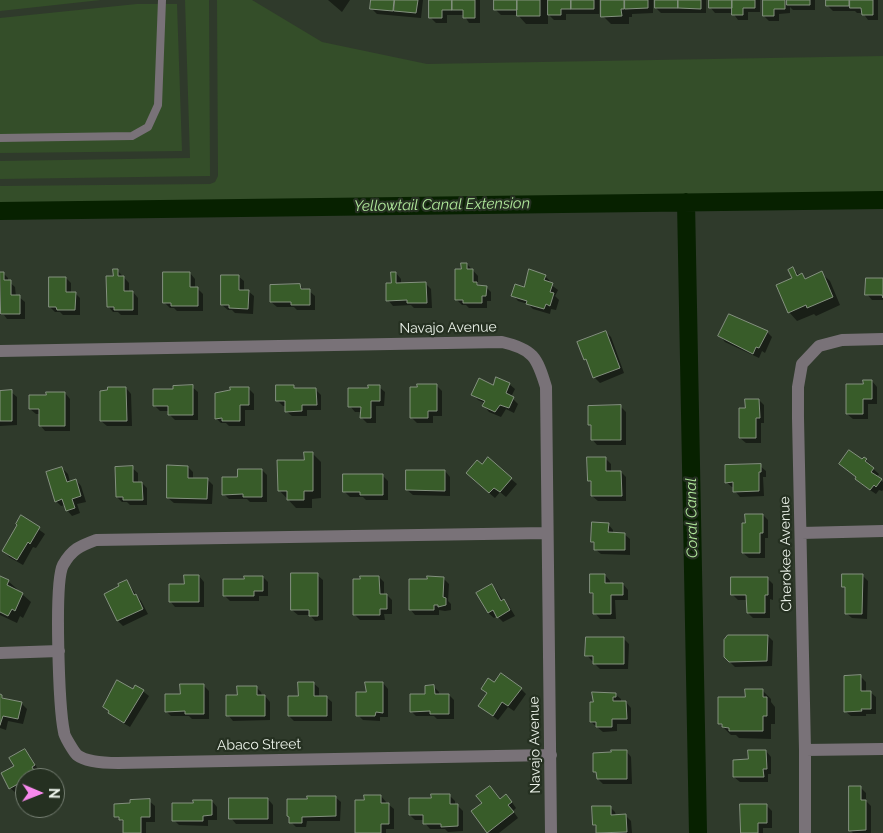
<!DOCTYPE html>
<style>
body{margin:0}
#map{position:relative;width:883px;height:833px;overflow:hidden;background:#2f3a2b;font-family:Raleway,sans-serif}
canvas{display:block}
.north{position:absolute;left:15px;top:768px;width:50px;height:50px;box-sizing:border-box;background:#253021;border:1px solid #757e72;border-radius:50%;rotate:91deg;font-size:14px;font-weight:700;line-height:20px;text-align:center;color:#edf4eb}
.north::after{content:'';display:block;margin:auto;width:18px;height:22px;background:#f788ec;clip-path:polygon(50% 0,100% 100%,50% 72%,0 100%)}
</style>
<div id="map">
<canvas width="883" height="833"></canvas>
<div class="north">N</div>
</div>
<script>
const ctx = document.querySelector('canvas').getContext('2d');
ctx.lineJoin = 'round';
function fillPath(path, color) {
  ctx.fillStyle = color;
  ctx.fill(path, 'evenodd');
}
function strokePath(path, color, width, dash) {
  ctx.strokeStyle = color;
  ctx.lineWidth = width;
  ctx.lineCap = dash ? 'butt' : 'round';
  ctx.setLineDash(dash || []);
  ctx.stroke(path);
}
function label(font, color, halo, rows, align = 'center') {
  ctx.font = font + ' Raleway,sans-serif';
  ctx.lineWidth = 4.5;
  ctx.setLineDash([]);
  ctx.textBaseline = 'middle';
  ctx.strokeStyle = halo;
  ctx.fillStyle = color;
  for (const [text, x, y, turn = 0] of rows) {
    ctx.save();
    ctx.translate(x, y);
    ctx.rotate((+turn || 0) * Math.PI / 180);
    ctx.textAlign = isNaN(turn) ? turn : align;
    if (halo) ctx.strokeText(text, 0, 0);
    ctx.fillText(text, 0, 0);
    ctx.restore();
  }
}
fillPath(new Path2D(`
 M0,0H101L0,11Z
 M185,0H209L210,176L0,179V161L190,158Z
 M217,0H252L322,42L427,64L883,56V205L0,217V186L210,184L215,182L218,176Z
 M137,4H177L182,151L0,153V18Z`), '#344e29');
fillPath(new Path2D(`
 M328,0H350L342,12Z
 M372,0H423L421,18L377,14L372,9Z
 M430,0H480V23H469L464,15H447V23H436L431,18Z
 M495,0H599V14H566V20H554L548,14V24H526L518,15H501L495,9Z
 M603,0H653V13L632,14V17H629V24H611L603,16Z
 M656,0H706V13H661L656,8Z
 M710,0H760V12H748V20H738L733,13H715L710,7Z
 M764,0H815V10H793L790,7V13L779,14V21H769L764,16Z
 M827,0H878V20H868L863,13H857L855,11H833L827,5Z
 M467,264L478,276V285L486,287L491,292V301H487V308H469L466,305H462L456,299L462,270Z
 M793,269L800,276L802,275L807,279L821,273L830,281L840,305L816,316L814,314L797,321L789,312L793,279Z
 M117,270L129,283V293L133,292L138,298V315H121L118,312H113L108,306Z
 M0,273H3L8,278V281L15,287L16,297H19L25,302V319H7L4,315H0Z
 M190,273L195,279V289H198L203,294V311H177L174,308H170L164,302Z
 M396,273L401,279V284H426L431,289L432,308H414L411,305L393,306L388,300Z
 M238,276L244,281V291H248L254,296L253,314L235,313L232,310H228L222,305Z
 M545,276L550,281V284L558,290L555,296L559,300L556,310L551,309L550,314L533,309L528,304L518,301L513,295Z
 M66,278L71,283V293H75L80,298V315H63L60,312H55L50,307Z
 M883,280V300H872L867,294Z
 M300,285L305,291H309L315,296V310H297L294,307H277L271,302Z
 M606,332L611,337L624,373L600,383L594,377L590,364L585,359Z
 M767,332L772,337L765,353L762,351L759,358L725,342L720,336Z
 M872,381L877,387V404H868V419H853L847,414Z
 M509,384L515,389L511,397L518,404L514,413L506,409L501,417L489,412L484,406L485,403L478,400L473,394Z
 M436,385L442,391V416H433V423H417L411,417L419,389Z
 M192,387L198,392V420H175L170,415V411H160L155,406L174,390Z
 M294,387L297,390H316L321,395V410H307V416H292L286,411V406H283L277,400Z
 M379,387L385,392L384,406H376V423H367L362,418V412H355L350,406L369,390Z
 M126,388L131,394L132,426H107L101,421L109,392Z
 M248,388L254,394V410H245V426H229L226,423H221L216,418Z
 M0,392H11L17,397V425L0,426Z
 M65,393L70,399V431H45L40,425V414H36L30,409Z
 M759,400L764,405V423H761V443H746L740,438L746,409Z
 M621,407L626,412V445H597L592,439V427L589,424Z
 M313,454L321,462V498L312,499V508H296L279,490Z
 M605,458L611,464V472H621L626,477V501H598L592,496V484L589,481Z
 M866,460L871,465L870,466L879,474L877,477L883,482V490L882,491L879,490L876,494L861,484L856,479L857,477L841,464Z
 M760,466L766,471V477H763L764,496L740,497L735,491V487H732L726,482Z
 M188,467L193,472V479H207L213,485L212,504L174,503L168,498Z
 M62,468L68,474L70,482L76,480L81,486L86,502L77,504L80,513L72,516L67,510L65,505L61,506L56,501Z
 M132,468L138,473V483H142L147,488V505H130L127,502H122L117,497Z
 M262,470L267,475V502H250L247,499H229L224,494L239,478Z
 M445,471L450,477V496L413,495L407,490Z
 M382,475L388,481V500H366L363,497H350L344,491Z
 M473,479H511L517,484L506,497L500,492L495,498Z
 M763,515L768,520V538H765V558H749L743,553Z
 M31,524L45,534L36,548L33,547L23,565L9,557L4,551Z
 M608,524L613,530V533L624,534L630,539V555L601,554L595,549V544L592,541Z
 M317,575L323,580V620L315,621L310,615H298L292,610Z
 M605,575L610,581V584H623L628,590V600H615L616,619H600L595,613L594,596L591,593Z
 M862,575L868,581L867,619L852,618L846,613V589L843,586Z
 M199,576L204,582V607H175L170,601L185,585Z
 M0,577L8,581L17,589L16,591L22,594L31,602L23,618L20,616L17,623L0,615Z
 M263,577L268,582V596H259V601H230L225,596L245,580Z
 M379,577L384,582V595H387L392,600V614H384L385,620H360L354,614Z
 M443,578L449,584L448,601L451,604V610L445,611L439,610V615H415L410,609Z
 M767,578L773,584V600L770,599V618H753L748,613V600H738L732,594Z
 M126,581L141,601L148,614L123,626L118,621Z
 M492,586L497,591L503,601L509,606L515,616L503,622L497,616L494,618L488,613Z
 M768,636L773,641L772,666L735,667L725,657Z
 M624,639L629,644L628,669H600L594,663V661H592L587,655Z
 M861,677L866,682V692H870L876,697V714H866V716H851L845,711Z
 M313,683L319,688V697H326L332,702V721H294L289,716L299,697Z
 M383,683L388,689V717H380V721L363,720L358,715L367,693Z
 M495,684L521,689L526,694L514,711L508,707L498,720L480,706L488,694L483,689Z
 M136,686L149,696L130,727L115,718L104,706L133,690Z
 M204,686L209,691V719H192L189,716H171L166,711L181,695Z
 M256,687L261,692L262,696H265L270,702V720L233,721L228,715L239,696Z
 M434,687L439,692V695H449L454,700V719H437L434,716H416L411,711Z
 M762,690L771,699V702L775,707V724H771V739L739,738L736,735H731L719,723L746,698Z
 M615,694L621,699V702H626L631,708V724H617V731L603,732L591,722Z
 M0,695L6,700L21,703L27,709L23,724L8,721L6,730L0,728Z
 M25,750L30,756L39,771L37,772L40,778H25V788L16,793L10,788Z
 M626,751L631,757L632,784H603L598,779V774L595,771Z
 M766,751L771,757V774H768V782H740L734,777Z
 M490,787L501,800L511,801L516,808L513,811L518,818L499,833H489L473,812L484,803Z
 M860,787L866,793V801L871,806V833H853L850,830Z
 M381,796L386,802V804H388L394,809V829H386V833H356L365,801Z
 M450,796L455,801V806L457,805L463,811V831L448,832L445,829H430L425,823V820H415L410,815Z
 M335,797L341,802L340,821H307L306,827H296L291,822V819L288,816L308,800Z
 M268,799L273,805V824H236L231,818Z
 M149,801L155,806V822H146V833H125L124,823L115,816L132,804Z
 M212,801L217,807V820H208V826L179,825L174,820L194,804Z
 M766,805L772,811V828H763V833H742Z
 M610,807L615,812L616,816H626L631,821L632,833H598L597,828L594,825Z`), '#0007');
strokePath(new Path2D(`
 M686,202L698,833
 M0,211L883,200`), '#072100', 18);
const building = new Path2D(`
 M371,0H394L393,11L370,9Z
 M395,0H418L416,13L394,11Z
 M429,0H452V10H442V18H429Z
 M452,0H475V18H463V10H452Z
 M494,0H517V10H494Z
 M517,0H540V16H517Z
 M548,0H571V9H561V15H548Z
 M571,0H594V9H571Z
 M601,0H624V9H621L622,16L601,17Z
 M625,0H648V8L625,9Z
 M655,0H678V8H655Z
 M678,0H701V9L678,8Z
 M709,0H732V8H709Z
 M732,0H755V8H743V15H732Z
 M763,0H785V9H774V16H763Z
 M787,0H810V5H787Z
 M826,0H849V6H826Z
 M850,0H873V15H862L861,8H850Z
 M461,263H467V269H473V282H477V285L487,286L486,296H482V303H463V300H455V269H461Z
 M793,267L797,276L802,273L805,279L822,271L833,297L807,308L806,305L788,313L776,285L792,278L788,270Z
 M113,269H118V276H124V291H133V310H114V307H107L106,276H113Z
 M529,269L546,275L544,280L553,283L550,292L554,293L550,306L546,304L544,309L526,304L527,301L511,296L515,284L524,287Z
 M0,272H4V280H11V295H20V314H1Z
 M163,272H190V287H198V306H171V303H163Z
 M391,272H396V283L426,282L427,303H407V300L386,301V283H391Z
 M221,275H239V290H249L248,309L229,308V305H221Z
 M49,277H66V292H76L75,310H57L56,307H49Z
 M866,278H883V298L882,295H865Z
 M300,284L301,289H310V305H291V302H270V285Z
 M729,314L768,331L759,348L756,347L753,354L718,336Z
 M606,331L620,368L593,378L586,359L584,360L577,342Z
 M496,377L510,383L506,393L514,397L509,408L500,405L495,412L482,406L485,401L471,395L479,378L493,385Z
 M863,380H872V399H863V414H846V384H863Z
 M417,384H437V411H428V418H410V387H417Z
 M193,385V415H168V406H153V389H173V386Z
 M276,385H294V388H316L317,405H302V411L285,412V401H276Z
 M368,385H380V401H371V418H360L361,407H348V388H368Z
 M108,387H126L127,421H100V391L107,390Z
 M230,387H249V405H240V421H222V418L215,419V393L230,390Z
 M12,390V421H0V391Z
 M46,392H65V426H39V409H29V395H46Z
 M745,399H759L760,418H756V438H739V408H745Z
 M621,405V440H591V425H588V406Z
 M849,450L862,459L864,457L867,459L865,461L874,468L871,472L882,479L876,487L874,485L870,490L855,479L856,477L839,464Z
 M304,452H313V491H304V500H287V491H278L277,460H304Z
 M488,457L512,478L500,492L494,488L489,493L466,473L477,460L482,464Z
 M587,457H606V471H621L622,496H591V481H588Z
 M761,464V472H759V491L733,492V482L725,483V465Z
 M167,465L188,466V478H208L207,499L167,498Z
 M133,466V482H142L143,500H123V497H116L115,467Z
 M62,467L67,482L76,479L81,496L72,499L75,508L66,511L62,499L55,502L46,472Z
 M238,469H262V497H243V494L222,495V477H237Z
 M406,470H445V491L406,490Z
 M343,474H383V495H360V492H343Z
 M745,514H763V533H760V553H742V523H745Z
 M21,515L40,527L30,544L28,542L17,560L2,551L17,525L16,524Z
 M592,522L609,523L608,532L625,533V550H594V542H591Z
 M291,573H318V616H309V610H291Z
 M590,574H605V583H623V595H611V614H593V593H590Z
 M842,574H863L862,614H845V587H842Z
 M184,575H199V602H169V584H184Z
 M0,576L9,580L7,585L23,593L15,611L12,609L8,616L0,612Z
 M244,576H263V591H254V596H223V579H244Z
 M360,576H379L380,594H387V609H380V615H353V579H360Z
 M427,576L444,577L443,597L446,598V605L438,607V605H434V610H409V579H427Z
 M731,577H768V595H765V613H747L746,595H731Z
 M127,580L134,595L136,594L143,609L117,621L104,594L119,586L118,584Z
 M492,584L501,601L504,599L510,610L497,618L493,610L488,613L476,593Z
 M728,635H768L767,661L729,662L724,657V640Z
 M586,637H624V664H593V656H585Z
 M501,673L522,688L508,706L502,702L493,716L478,706L487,693L481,689L488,678L494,682Z
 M861,675V691H871V709H861L862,711L844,712V676Z
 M117,680L133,689L135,685L144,690L124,723L108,713L109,711L103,707Z
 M298,682H314V696H327V716H288V696H298Z
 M365,682H383V713L376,712L375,716H356V692H366Z
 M180,684H204V714H185V711L165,712V694H180Z
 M434,685L435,694H449V714H430V711L410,712V694H425V686Z
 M237,686H257V695H265V716H226V695H237Z
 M745,689H763V697H767V716H763V731H729V728L722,727V724H718V697H745Z
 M592,692L616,693V697H613V701H626L627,719H612V727H596V722H590V702H593Z
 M0,694L2,695V698L22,702L18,719L3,716L0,725Z
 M25,749L35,765L32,767L36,774L25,778V780L9,789L1,773L14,766L9,758Z
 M611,750H627V779H597L596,772H593V753L611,752Z
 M748,750H766L767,769H763L764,777H733V760L748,759Z
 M490,786L500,799L506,794L512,802L508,805L514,812L487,833L471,811L482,803L476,796Z
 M849,786H861V800H866V830L849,831Z
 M431,794H450V804H458V826L441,827V824H423V815H409V798H431Z
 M364,795H381V803H389V824H381V833H355V800H364Z
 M307,796H336V816L302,817V823H289V817L287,816V799H307Z
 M229,798H268V819H229Z
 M150,799V817H141V833H123V820H119V817H114V804L130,803V800Z
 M193,800H212V815L203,816V821H172V803H193Z
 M740,804H767V823H758V833H741Z
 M592,806H611V815L626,814L627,832L596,833V825H593Z`);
fillPath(building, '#385c29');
strokePath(building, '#84917f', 1);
strokePath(new Path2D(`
 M0,138L132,136L148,127L158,105L162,0`), '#797278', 8);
strokePath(new Path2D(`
 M0,351L502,342C533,349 537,357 546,387L551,833
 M547,533L96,540C80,546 72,549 63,565C54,582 59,708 64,732C64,736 74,752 77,755C86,762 106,763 118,763L551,755
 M801,533L883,531
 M0,653L59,651
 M805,750L883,749
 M805,833V750L798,418V387L802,364L819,346L842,340L883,339`), '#797278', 12);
label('14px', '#edf4eb', '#253021', [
 ["Navajo Avenue",448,328,-1],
 ["Cherokee Avenue",786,554,-91],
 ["Abaco Street",259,745,-1],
 ["Navajo Avenue",535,745,-91]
]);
label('italic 15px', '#b0e89b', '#253021', [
 ["Yellowtail Canal Extension",442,205,-1],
 ["Coral Canal",692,518,-91]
]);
</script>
